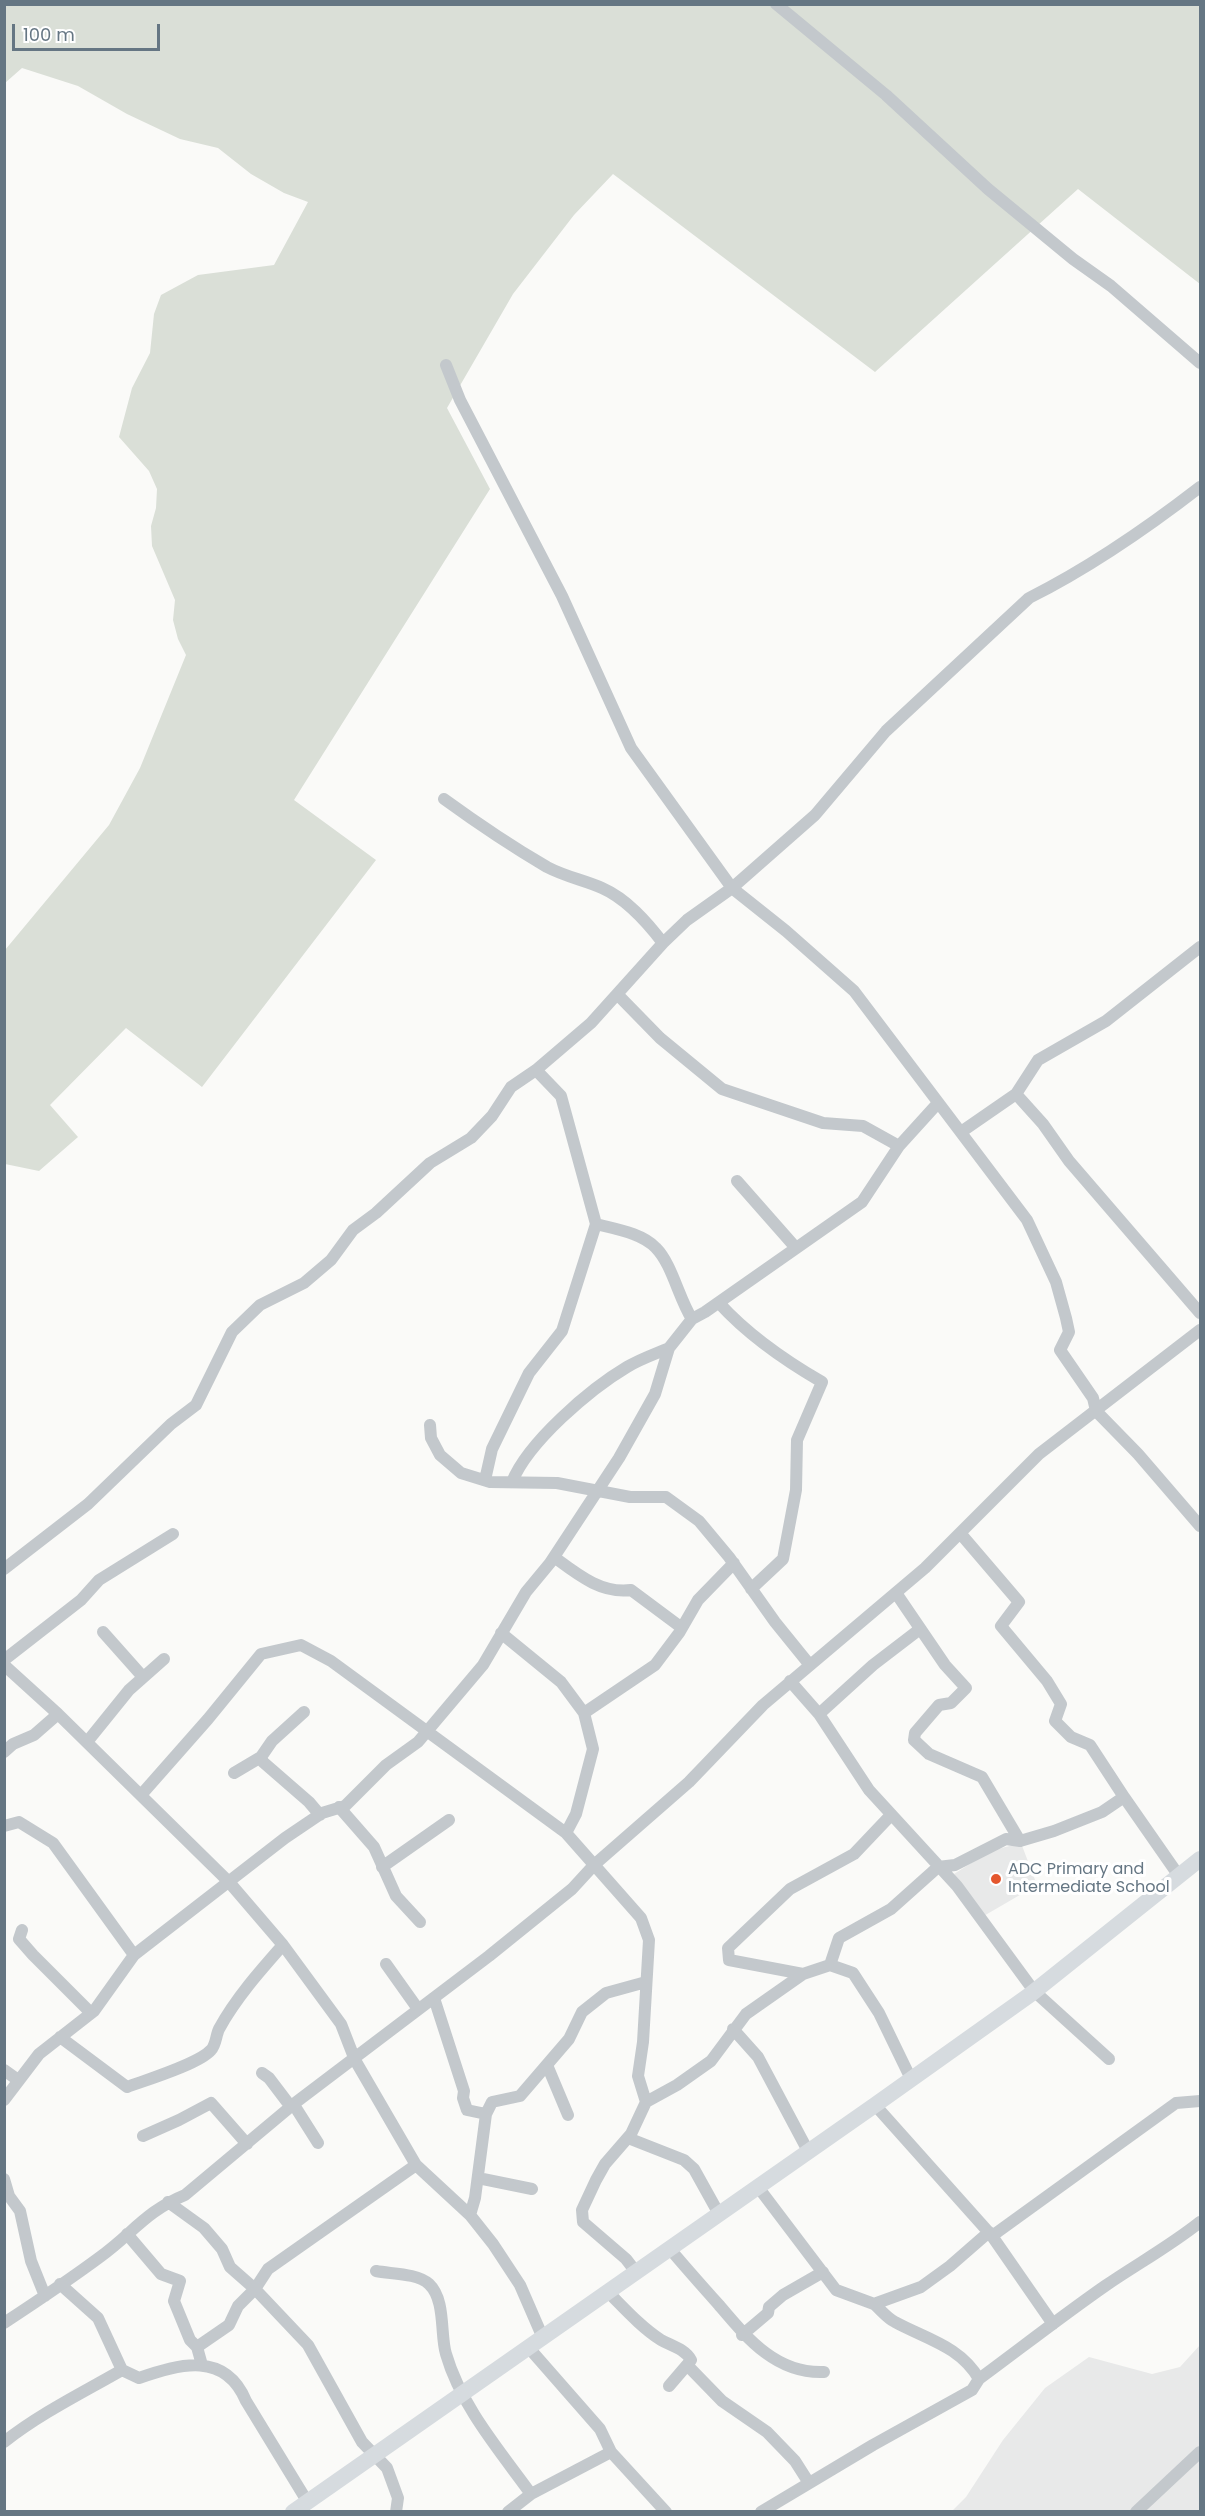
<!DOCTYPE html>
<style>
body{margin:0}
#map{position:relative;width:1205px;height:2516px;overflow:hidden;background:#fafaf8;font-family:Poppins,sans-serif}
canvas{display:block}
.frame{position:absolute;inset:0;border:6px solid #657683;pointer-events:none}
.scale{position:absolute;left:12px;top:24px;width:148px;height:27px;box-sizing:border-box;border:3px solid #657683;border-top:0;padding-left:8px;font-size:18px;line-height:21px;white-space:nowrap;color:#657683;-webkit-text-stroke:4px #fff;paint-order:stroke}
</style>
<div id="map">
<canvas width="1205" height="2516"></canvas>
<div class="frame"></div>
<div class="scale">100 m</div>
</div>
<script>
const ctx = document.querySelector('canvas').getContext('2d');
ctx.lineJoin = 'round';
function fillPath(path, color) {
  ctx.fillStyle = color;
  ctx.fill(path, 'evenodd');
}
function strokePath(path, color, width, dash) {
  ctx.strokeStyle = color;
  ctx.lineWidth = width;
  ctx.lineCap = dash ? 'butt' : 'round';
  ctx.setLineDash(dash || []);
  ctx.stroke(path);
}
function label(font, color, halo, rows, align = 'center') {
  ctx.font = font + ' Poppins,sans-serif';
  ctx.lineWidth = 6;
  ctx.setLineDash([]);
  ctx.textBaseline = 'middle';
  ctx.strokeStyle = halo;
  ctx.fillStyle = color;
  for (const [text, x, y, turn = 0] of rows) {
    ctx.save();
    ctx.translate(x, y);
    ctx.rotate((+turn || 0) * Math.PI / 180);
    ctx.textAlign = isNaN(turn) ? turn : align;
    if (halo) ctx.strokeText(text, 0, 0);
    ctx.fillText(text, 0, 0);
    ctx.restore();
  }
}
fillPath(new Path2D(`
 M1021,1843L1037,1885L982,1917L954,1874L990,1851Z
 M1200,2345V2511L951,2512L966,2497L1003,2440L1045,2388L1089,2357L1152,2374L1180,2367Z`), '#e8e9e9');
fillPath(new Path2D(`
 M5,5H1200V284L1078,189L875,372L613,174L574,215L513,294L447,408L490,489L294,800L376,860L202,1087L126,1028L50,1105L78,1137L39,1171L5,1164V950L109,825L140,768L186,655L178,639L173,620L175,600L152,546L151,526L156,508L157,489L149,471L119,437L132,388L150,353L154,314L161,295L198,275L274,265L308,202L284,193L251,174L218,148L180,139L127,114L78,86L22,68L5,83Z`), '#dadfd7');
strokePath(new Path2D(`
 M776,4L886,95L988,189L1073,259L1111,286L1200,363
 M446,365L460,400L562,596L631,748L732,888L786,931L854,991L1027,1220L1056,1282L1066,1318L1069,1332L1060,1350L1093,1398L1096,1411L1138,1454L1200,1526
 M444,799C477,823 511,846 547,867C566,877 584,880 602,888C627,899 647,922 663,943
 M617,994L660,1038L722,1089L823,1123L863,1126L899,1146
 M1016,1094L1043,1124L1069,1161L1200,1313
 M961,1132L1016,1094L1038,1060L1106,1021L1200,947
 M737,1181L796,1248
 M596,1224C615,1229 642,1233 656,1248C672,1264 679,1299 692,1319
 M719,1303C748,1335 784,1360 822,1382L797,1440L796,1490L783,1559L751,1589
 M430,1425L431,1438L440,1455L461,1473L490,1482L557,1483L630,1497H666L699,1521L729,1557L775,1622L809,1664
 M485,1480L492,1449L529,1373L562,1331L596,1224L561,1096L536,1070
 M512,1482C528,1442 590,1389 627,1367C640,1359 655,1354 669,1348
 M960,1533L1019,1602L1001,1626L1047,1681L1061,1704L1055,1721L1071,1737L1090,1745L1124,1797
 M554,1557C577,1574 601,1594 631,1590L682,1628
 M4,1569L88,1504L171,1424L196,1405L232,1332L260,1305L304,1283L331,1260L353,1230L376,1213L430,1163L471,1138L492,1116L511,1087L536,1070L591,1023L663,943L687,920L732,888L815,815L886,731L1029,598C1089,568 1147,528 1200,487
 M896,1593L945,1665L966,1688L951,1703L939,1705L915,1733L914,1740L929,1754L982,1777L1020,1841
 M103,1632L143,1677
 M501,1633L561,1682L584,1713L593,1749L576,1814L566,1833
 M4,1660L81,1600L99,1580L173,1534
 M4,1665L58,1714L229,1882L283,1945L341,2024L355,2060L416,2165L470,2215L493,2244L520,2285L543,2338
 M790,1681L819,1714L869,1790L957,1886L1034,1991L1109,2059
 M304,1712L272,1741L261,1757L263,1762L309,1802L320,1815
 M584,1713L655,1665L679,1633L698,1600L734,1563
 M819,1714L873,1665L920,1629
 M87,1742L129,1690L164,1659
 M4,1752L13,1744L34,1735L58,1714
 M234,1773L261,1757
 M141,1795L208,1719L261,1654L301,1645L331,1661L566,1833L641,1918L649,1940L643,2042L638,2076L646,2102
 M339,1807L374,1847L396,1896L420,1922
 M4,1826L19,1822L53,1843L134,1955
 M382,1867L449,1820
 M22,1930L19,1939L33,1955L91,2013
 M386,1964L418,2009
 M830,1965L839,1938L891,1909L938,1867L955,1865L1006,1839L1020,1841L1054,1831L1102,1812L1124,1797L1179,1876
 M803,1974L729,1960L728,1948L790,1889L854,1854L891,1815
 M434,1998L464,2091L463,2098L467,2110L486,2114
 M733,2029L758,2057L808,2151
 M60,2037L127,2087C146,2080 199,2064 211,2050C216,2045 216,2035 219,2029C236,1998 260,1971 283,1945
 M547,2065L568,2115
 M4,2070L18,2080
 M262,2073L269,2078L291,2107
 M4,2100L39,2054L94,2011L134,1955L285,1838L322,1813L345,1806L386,1765L418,1742L483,1665L526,1592L550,1563L619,1458L655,1394L669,1348L692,1319L705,1312L862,1202L899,1146L938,1103
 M294,2105L318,2143
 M875,2105L992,2236L1053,2324
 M143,2136L179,2120L211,2103L247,2144
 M628,2138L684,2160L694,2169L719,2214
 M478,2178L532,2189
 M4,2179L9,2196L20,2211L31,2261L45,2296
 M758,2187L836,2290L874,2304L921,2287L950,2266L989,2232
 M168,2202L204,2228L222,2249L230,2267L255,2289L308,2345L362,2442L387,2468L398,2498L396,2512
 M470,2215L475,2198L486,2114L492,2102L520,2096L569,2039L582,2012L606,1993L646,1982
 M127,2234L161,2274L180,2281L174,2301L190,2340L197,2347
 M992,2236L1176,2103L1200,2101
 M670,2249C686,2268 702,2286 719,2305C747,2338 776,2374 824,2372
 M376,2271C391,2274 417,2273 429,2284C446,2300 440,2335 446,2354C461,2406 500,2451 531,2494
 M636,2272L626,2259L583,2222L582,2210L596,2180L605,2164L631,2134L646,2102L677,2085L711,2061L746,2014L803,1974L830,1965L853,1973L879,2013L911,2079
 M60,2284L98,2318L122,2370
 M608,2292C625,2309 641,2327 661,2340C672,2346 685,2349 691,2360L687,2365L722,2401L767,2432L795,2461L809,2483
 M874,2304C881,2310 887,2318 895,2322C926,2339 960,2346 979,2379
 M4,2323C36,2302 69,2280 100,2257C132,2234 146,2211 185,2195L295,2103L489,1956L572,1889L594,1865L689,1782L763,1705L925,1568L1039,1454L1200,1330
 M742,2335L768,2313L769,2307L783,2295L823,2272
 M529,2348L600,2429L611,2452L666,2512
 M202,2365L197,2347L229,2325L238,2306L255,2289L268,2269L416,2165
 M669,2386L687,2365
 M4,2442C41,2413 82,2393 122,2370L139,2378C180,2364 225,2351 246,2401L307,2501
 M508,2512L531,2494L611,2452
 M761,2512L873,2445L972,2390L979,2379C1021,2348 1062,2316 1105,2286C1137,2264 1170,2246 1200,2222
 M1136,2512L1200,2452`), '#c3c8cc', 12);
strokePath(new Path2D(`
 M293,2512L875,2105L1031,1994L1200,1859`), '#d6dbdf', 16);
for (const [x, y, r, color] of [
 [996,1879,6,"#e4572e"]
]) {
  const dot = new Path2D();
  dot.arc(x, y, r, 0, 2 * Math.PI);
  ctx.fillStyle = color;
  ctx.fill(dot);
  strokePath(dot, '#fff', 2);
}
label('16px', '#657683', '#fff', [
 ["ADC Primary and",1008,1870],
 ["Intermediate School",1008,1888]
], 'left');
</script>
